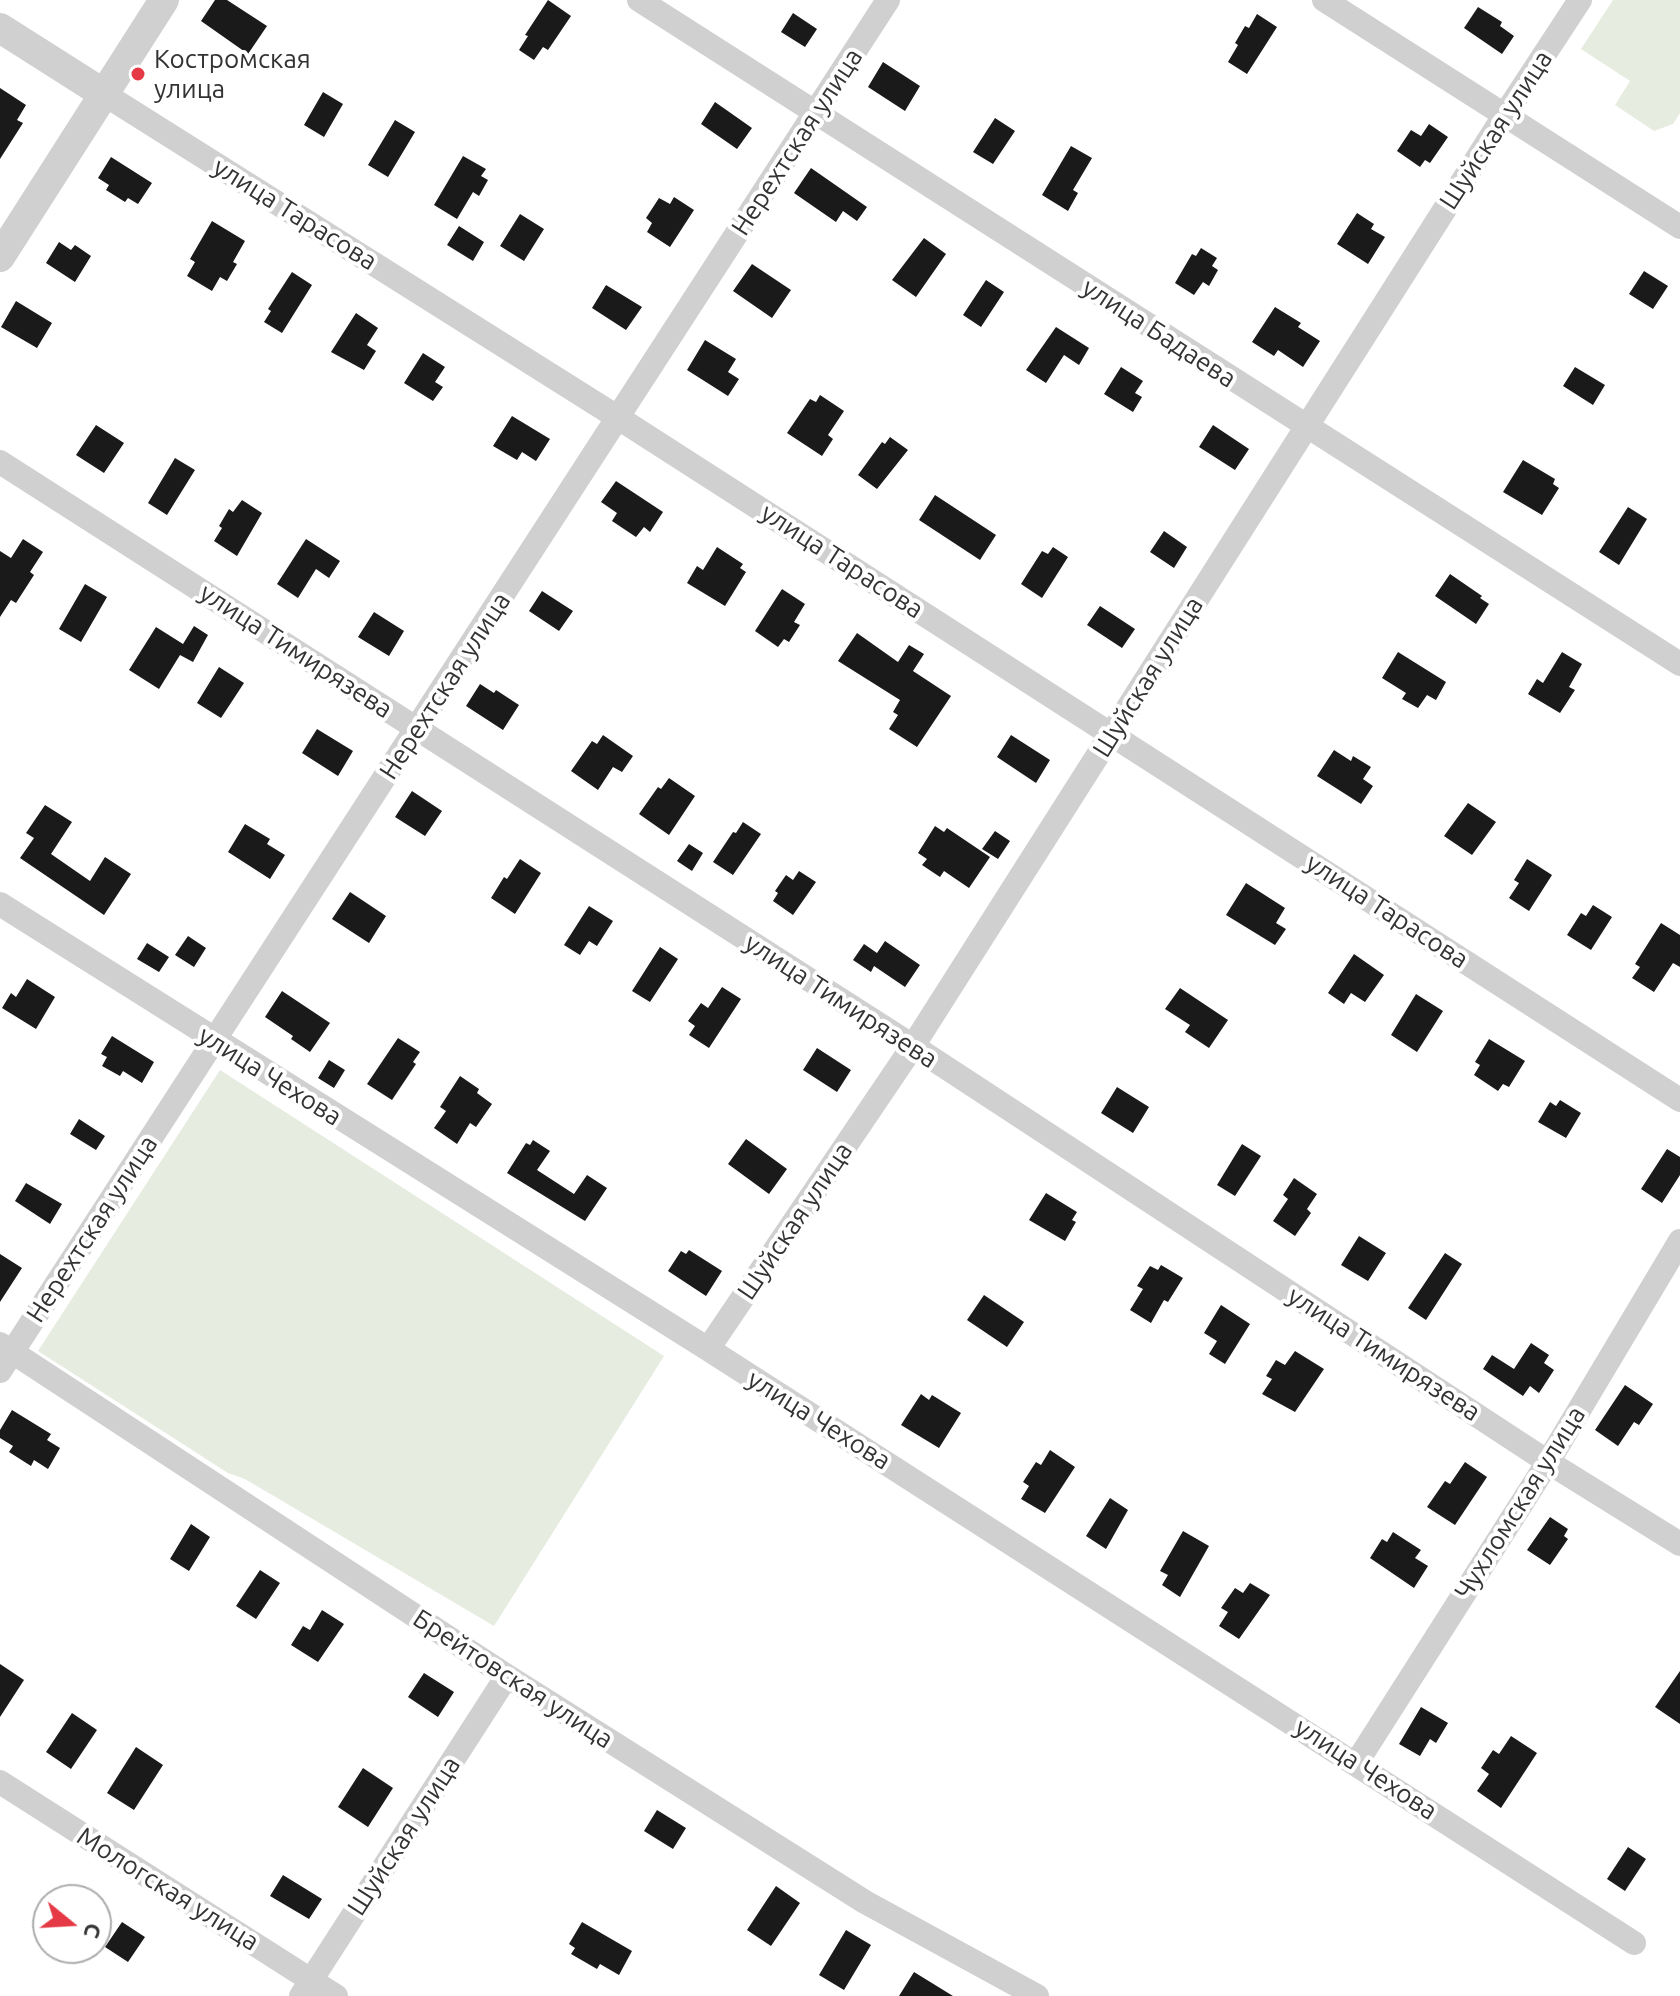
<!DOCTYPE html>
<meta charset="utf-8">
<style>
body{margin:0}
#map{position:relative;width:1680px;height:1996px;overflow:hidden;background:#fff;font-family:Ubuntu,sans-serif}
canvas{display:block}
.north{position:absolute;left:32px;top:1884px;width:80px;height:80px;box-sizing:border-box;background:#fff;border:2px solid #adadad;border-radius:50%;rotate:108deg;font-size:22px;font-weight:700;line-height:32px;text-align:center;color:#333}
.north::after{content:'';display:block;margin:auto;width:28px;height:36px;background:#e63946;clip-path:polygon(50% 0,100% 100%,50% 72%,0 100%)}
</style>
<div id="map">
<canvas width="1680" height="1996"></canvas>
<div class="north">С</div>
</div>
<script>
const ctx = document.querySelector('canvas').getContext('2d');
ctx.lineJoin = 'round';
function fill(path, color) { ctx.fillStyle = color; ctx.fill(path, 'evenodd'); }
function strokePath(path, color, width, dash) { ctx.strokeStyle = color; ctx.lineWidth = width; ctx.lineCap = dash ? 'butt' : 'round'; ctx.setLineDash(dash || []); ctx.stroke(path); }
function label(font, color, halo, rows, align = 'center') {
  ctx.font = font + ' Ubuntu,sans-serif'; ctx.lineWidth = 8; ctx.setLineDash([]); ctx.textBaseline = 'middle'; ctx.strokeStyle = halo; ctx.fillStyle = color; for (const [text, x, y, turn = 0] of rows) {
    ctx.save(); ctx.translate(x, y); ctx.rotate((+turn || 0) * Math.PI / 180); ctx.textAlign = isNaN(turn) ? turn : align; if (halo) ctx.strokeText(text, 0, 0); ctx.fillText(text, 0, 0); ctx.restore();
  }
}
const green = new Path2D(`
 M1613,0h67v113l-7,11 -19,7 -39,-26 15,-24 -49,-32z
 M220,1070l444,286 -170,270 -249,-147 -17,-6 -190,-122z`);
const building = new Path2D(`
 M215,0h12l40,26 -19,28 -47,-33z
 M548,0l23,16 -23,34 -5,-3 -9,13 -15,-10 9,-14 -3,-1z
 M1478,7l24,15 -2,4 14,10 -12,18 -38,-26z
 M793,13l24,16 -12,18 -24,-15z
 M1257,14l20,13 -30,47 -19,-12 10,-17 -3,-2 10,-17 4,2z
 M883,62l37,24 -15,25 -37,-24z
 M0,88l26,17 -9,15 6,3 -23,36z
 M323,92l20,12 -19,33 -20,-12z
 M715,102l37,26 -15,21 -36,-25z
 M995,118l20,13 -22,33 -20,-12z
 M395,120l20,12 -27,45 -20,-12z
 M1429,124l19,13 -18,26 -5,-3 -5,7 -23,-16 14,-21 10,6z
 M1071,146l21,12 -19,32 5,3 -10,18 -26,-16z
 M463,156l23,13 -5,7 7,4 -9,16 -6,-4 -16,27 -23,-14z
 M111,157l41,26 -14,21 -10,-6 -3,4 -19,-12 3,-5 -11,-7z
 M811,168l56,39 -10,14 -14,-10 -7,11 -42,-29z
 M674,197l20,13 -24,37 -23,-15 5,-9 -6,-5 13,-20 11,6z
 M1357,213l17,11 -3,5 14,8 -17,27 -31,-20z
 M520,214l24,15 -20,32 -24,-15z
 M212,221l33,20 -12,21 4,2 -10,17 -7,-4 -8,14 -25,-15 8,-14 -5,-3z
 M459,226l25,16 -11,19 -26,-16z
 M924,238l22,16 -30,43 -24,-17z
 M59,242l12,8 4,-5 16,11 -16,26 -29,-19z
 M1201,248l16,10 -5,8 6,4 -9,16 -6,-4 -9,13 -19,-12 17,-29 4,2z
 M752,264l39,26 -19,28 -39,-27z
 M1644,271l24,15 -15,23 -24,-15z
 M292,272l20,13 -30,48 -18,-11 7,-11 -3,-2z
 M986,280l18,12 -23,35 -18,-12z
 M606,285l36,22 -16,23 -34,-22z
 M16,301l36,22 -15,25 -36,-21z
 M1275,307l26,16 -3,4 22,14 -17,26 -25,-17 -4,6 -22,-14z
 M356,313l22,15 -11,17 9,6 -12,19 -33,-18z
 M1056,327l33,21 -10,17 -15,-10 -18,28 -20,-13z
 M705,340l31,19 -8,13 11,7 -11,17 -41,-26z
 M423,353l22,14 -10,15 8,5 -10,14 -29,-18z
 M1121,367l22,14 -8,12 7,4 -9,15 -29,-18z
 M1575,367l30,18 -12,20 -30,-19z
 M820,395l24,16 -16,24 5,4 -11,17 -35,-23 23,-34 6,3z
 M512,416l38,23 -14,22 -14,-9 -5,8 -24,-14z
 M96,425l28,18 -20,30 -28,-18z
 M1213,425l36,24 -14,21 -36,-23z
 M890,437l18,13 -31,39 -19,-14 24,-33 3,2z
 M175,458l20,12 -28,45 -19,-12z
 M1523,460l32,19 -2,5 6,4 -17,27 -39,-23z
 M616,481l47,31 -13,20 -6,-5 -8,10 -24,-16 5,-8 -16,-11z
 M935,495l61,40 -16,25 -61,-40z
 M242,500l20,13 -25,43 -23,-15 8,-13 -3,-2 10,-17 4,3z
 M1628,507l19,12 -28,46 -20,-13z
 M1164,531l23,16 -13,21 -24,-16z
 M23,539l20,13 -13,20 4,3 -18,28 -5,-3 -11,17v-66l11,7z
 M306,539l34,22 -11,17 -13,-9 -18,29 -21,-14z
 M717,547l26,17 -3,4 6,4 -21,34 -38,-23 10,-17 6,4z
 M1053,547l15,10 -26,41 -21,-14 21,-33 6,3z
 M1450,574l32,22 -2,2 9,6 -13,20 -41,-28z
 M85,584l22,13 -26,45 -22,-13z
 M782,589l23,15 -11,18 6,3 -11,17 -5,-3 -6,8 -23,-16z
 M542,591l31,20 -14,20 -30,-20z
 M1100,606l35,23 -13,19 -35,-23z
 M374,612l30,19 -15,25 -31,-19z
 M194,626l14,9 -15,27 -13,-7 -21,34 -30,-19 27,-43 27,17z
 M857,633l41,29 11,-17 15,9 -11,17 38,25 -34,51 -28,-18 9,-14 -5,-3 7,-12 -62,-39z
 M1398,652l48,30 -10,18 -9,-5 -9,13 -16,-9 4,-6 -24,-15z
 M1562,652l20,12 -13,23 6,3 -15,23 -32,-19 9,-15 6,4z
 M219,667l25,16 -23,35 -24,-15z
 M480,684l14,9 2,-3 23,15 -16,25 -37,-24z
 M317,729l36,22 -15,25 -36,-23z
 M603,735l30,21 -11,16 -9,-5 -15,23 -27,-19 21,-30 5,3z
 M1011,735l39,25 -14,23 -39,-26z
 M1334,750l17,11 2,-5 18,11 -8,12 10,7 -12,18 -44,-28z
 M669,778l26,18 -26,39 -30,-21 19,-27 3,2z
 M412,791l30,20 -17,25 -30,-19z
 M1468,803l28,19 -24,33 -28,-19z
 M45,805l27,17 -21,32 39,27 15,-24 26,17 -27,41 -84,-57 14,-20 -8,-5z
 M743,822l18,12 -28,41 -20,-13 20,-30 3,1z
 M245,824l25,15 -3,5 18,11 -15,24 -42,-27z
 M935,826l9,6 3,-4 43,29 -21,31 -25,-17 -4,6 -18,-12 5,-6 -9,-6z
 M995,831l15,10 -12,18 -16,-10z
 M689,844l14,9 -11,18 -15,-10z
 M520,859l21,14 -26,41 -24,-16 13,-21 3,2z
 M1527,859l25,16 -23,36 -20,-13 10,-15 -5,-3z
 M799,871l17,11 -23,33 -20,-14 5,-8 -3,-2 11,-16 7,5z
 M1246,883l39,25 -9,15 10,6 -11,16 -49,-30z
 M350,892l36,24 -17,27 -37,-24z
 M1593,905l19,12 -21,33 -24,-15 14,-22 5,3z
 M589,906l24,15 -16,25 -8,-5 -9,14 -16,-10z
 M1661,923l19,12v32l-7,-4 -19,29 -22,-14 8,-11 -5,-3z
 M188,936l18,12 -12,19 -19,-12z
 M885,941l35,24 -15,22 -31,-21 -3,6 -18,-12 11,-16 13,9z
 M147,943l22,14 -10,15 -22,-13z
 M660,947l18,12 -28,43 -18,-11z
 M1354,954l30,21 -19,27 -14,-9 -7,11 -16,-11z
 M27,979l28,18 -19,32 -34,-21 9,-15 5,4z
 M722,987l19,12 -32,49 -20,-13 6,-9 -7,-5 13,-18 7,5z
 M1180,988l48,32 -19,28 -24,-16 5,-7 -25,-16z
 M282,991l48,32 -20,29 -19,-13 2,-3 -28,-19z
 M1416,994l27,17 -26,41 -26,-17z
 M112,1036l42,26 -12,21 -19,-12 -3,5 -18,-10 5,-9 -6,-3z
 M398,1038l22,14 -7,10 3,2 -24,36 -25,-16z
 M1489,1039l36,22 -16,26 -6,-3 -5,7 -24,-16 6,-10 -5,-3z
 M817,1048l34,22 -14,22 -34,-22z
 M329,1060l16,10 -11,18 -16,-10z
 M460,1076l19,13 -2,4 15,11 -16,23 -6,-4 -13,21 -23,-16 12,-17 -6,-4z
 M1117,1087l32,20 -16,26 -32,-20z
 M1560,1100l21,13 -15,25 -28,-16 12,-20 6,4z
 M79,1119l26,17 -9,14 -26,-16z
 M746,1139l41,30 -18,25 -41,-30z
 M533,1140l17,11 -13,19 37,24 13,-19 20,13 -22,33 -78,-48 19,-30 4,2z
 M1242,1144l19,12 -26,40 -18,-11z
 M1667,1149l13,8v18l-18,28 -21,-14z
 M1294,1178l23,16 -10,15 4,4 -16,23 -22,-15 15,-22 -5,-4z
 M26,1183l36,21 -12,20 -35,-23z
 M1046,1193l31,19 -5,8 4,2 -11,19 -36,-21z
 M1359,1236l27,17 -18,28 -27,-16z
 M689,1250l33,21 -16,25 -38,-25 13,-20 5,3z
 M1445,1253l17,11 -36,56 -18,-12z
 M0,1254l22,14 -22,34z
 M1161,1265l22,13 -15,24 -4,-2 -13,23 -21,-13 13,-21 -6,-3 13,-20 8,4z
 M984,1295l40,27 -17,25 -40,-27z
 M1221,1305l29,19 -25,40 -16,-10 8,-13 -13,-8z
 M1531,1343l18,12 -5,8 10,7 -15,23 -9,-7 -7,10 -40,-27 9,-14 22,14z
 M1295,1351l29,18 -29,43 -33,-18 10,-15 -6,-3 10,-16 9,5z
 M1625,1385l28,19 -14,21 -5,-3 -16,24 -23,-16z
 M921,1394l8,6 3,-5 29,18 -22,35 -38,-23z
 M12,1410l39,24 -4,6 13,8 -12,21 -14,-9 -3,6 -22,-14 4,-6 -13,-8v-8z
 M1050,1450l25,17 -30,46 -24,-14 8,-13 -6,-4 13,-20 5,3z
 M1465,1462l22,15 -32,48 -28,-18 18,-26 5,3z
 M1110,1498l18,12 -22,39 -20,-13z
 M1550,1517l18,12 -4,7 4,3 -18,26 -23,-15z
 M191,1524l19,13 -21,34 -19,-12z
 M1183,1531l26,15 -29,51 -18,-12 6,-10 -8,-4z
 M1393,1532l28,18 -6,8 13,8 -14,22 -44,-30 12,-19 5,3z
 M260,1570l20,13 -24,36 -20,-13z
 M1250,1583l20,12 -31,44 -20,-13 9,-14 -7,-4 14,-20 8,5z
 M322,1610l22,14 -26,38 -27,-17 12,-19 7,4z
 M0,1664l24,16 -24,37z
 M1680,1671v53l-25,-17z
 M424,1673l30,19 -16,25 -30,-20z
 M1421,1707l27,16 -12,20 -6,-4 -10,17 -21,-12z
 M72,1713l25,17 -26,39 -25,-17z
 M1511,1736l26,17 -36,55 -24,-17 12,-17 -8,-6 12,-18 6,4z
 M136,1747l27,18 -29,45 -27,-17z
 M363,1768l30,20 -25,39 -30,-20z
 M657,1810l29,18 -13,21 -29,-18z
 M1628,1847l18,12 -21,32 -18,-12z
 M283,1875l39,24 -13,20 -39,-23z
 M776,1886l24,17 -29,43 -24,-16z
 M122,1922l23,15 -17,25 -23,-15z
 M582,1922l50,29 -13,24 -19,-11 -3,5 -26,-15 4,-6 -6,-4z
 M846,1930l25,15 -27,45 -25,-15z
 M914,1972l39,24h-54z`);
const minor = new Path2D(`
 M639,0l1041,664
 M1324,0l356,227
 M104,94l513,323 1063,683
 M0,462l913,584 635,416 132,82
 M0,904l708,445 926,594
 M0,1344l507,332 358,226 172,94
 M708,1349l205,-303 591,-930 76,-116
 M0,1371l888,-1371
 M1357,1762l191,-300 132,-221
 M0,1782l336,214
 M301,1996l206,-320`);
const tertiary = new Path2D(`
 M0,28l104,66
 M0,257l164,-257`);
const markers = [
 [138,74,8,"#e63946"]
];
const poiNames = [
 ["Костромская",154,59],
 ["улица",154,89]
];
const streetNames = [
 ["Шуйская улица",1496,130,-57],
 ["Нерехтская улица",797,142,-57],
 ["улица Тарасова",295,214,32],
 ["улица Бадаева",1159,333,33],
 ["улица Тарасова",842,561,33],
 ["улица Тимирязева",296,651,33],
 ["Шуйская улица",1148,677,-58],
 ["Нерехтская улица",445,686,-57],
 ["улица Тарасова",1387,911,33],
 ["улица Тимирязева",841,1001,33],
 ["улица Чехова",270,1076,32],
 ["Шуйская улица",795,1221,-56],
 ["Нерехтская улица",92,1229,-57],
 ["улица Тимирязева",1384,1354,33],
 ["улица Чехова",819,1420,32],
 ["Чухломская улица",1520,1503,-58],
 ["Брейтовская улица",513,1679,33],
 ["улица Чехова",1366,1769,33],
 ["Шуйская улица",404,1836,-57],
 ["Мологская улица",168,1889,32]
];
fill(green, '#e6ecdf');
fill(building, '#1a1a1a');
strokePath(minor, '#d0d0d0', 24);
strokePath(tertiary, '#d0d0d0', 30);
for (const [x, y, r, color] of markers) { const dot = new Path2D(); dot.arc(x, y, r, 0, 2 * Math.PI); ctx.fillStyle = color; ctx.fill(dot); strokePath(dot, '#fff', 3); }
label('26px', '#333', '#fff', poiNames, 'left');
label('26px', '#333', '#fff', streetNames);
</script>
